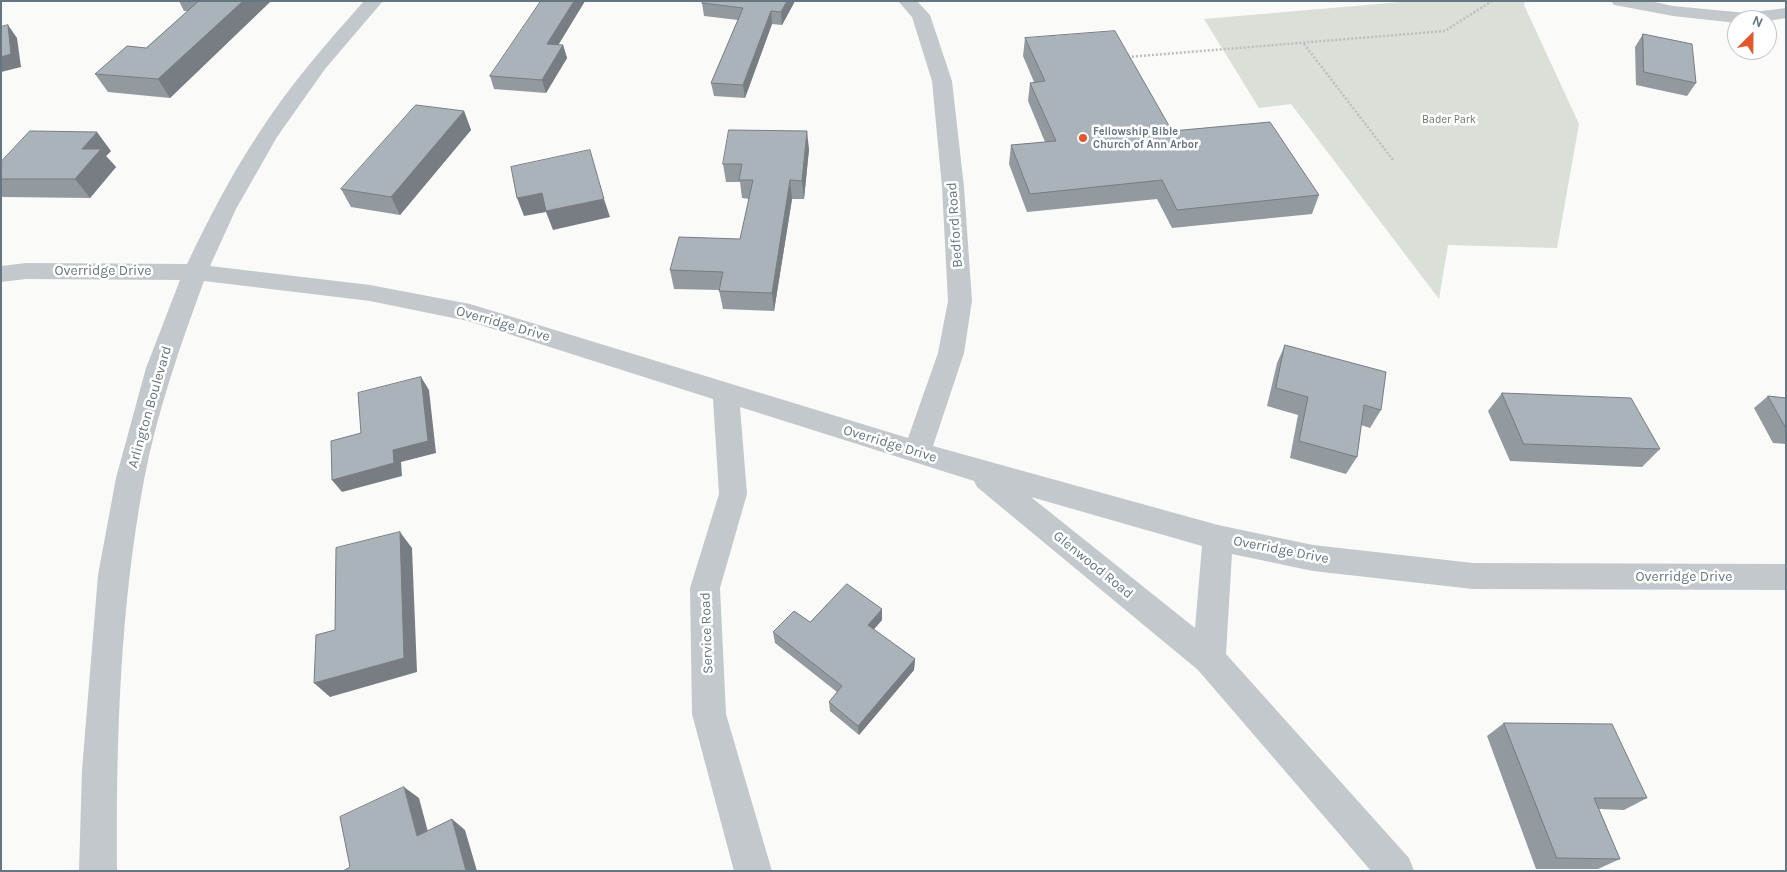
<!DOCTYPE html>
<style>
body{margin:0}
#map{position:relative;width:1787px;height:872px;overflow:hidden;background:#fafaf8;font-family:Karla,sans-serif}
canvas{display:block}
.frame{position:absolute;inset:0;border:2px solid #657683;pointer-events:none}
.north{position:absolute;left:1727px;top:10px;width:50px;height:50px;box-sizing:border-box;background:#fff;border:1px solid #c1c8cd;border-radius:50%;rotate:23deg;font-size:14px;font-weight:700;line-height:20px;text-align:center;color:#657683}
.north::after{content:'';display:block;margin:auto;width:18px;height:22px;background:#e4572e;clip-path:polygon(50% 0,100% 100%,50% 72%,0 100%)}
</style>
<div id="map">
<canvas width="1787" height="872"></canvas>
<div class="frame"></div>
<div class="north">N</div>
</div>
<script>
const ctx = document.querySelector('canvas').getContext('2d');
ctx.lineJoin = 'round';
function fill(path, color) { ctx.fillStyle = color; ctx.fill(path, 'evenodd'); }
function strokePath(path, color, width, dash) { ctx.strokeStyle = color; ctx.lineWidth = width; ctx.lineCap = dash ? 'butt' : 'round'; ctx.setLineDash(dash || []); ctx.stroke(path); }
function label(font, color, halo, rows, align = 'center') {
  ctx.font = font + ' Karla,sans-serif'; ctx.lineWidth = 5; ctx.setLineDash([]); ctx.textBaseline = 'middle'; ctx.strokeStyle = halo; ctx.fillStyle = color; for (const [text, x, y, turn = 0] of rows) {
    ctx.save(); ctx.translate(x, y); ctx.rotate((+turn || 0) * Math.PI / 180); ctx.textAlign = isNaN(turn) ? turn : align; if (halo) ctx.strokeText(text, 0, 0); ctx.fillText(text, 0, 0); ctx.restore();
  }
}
const green = new Path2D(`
 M1413,1h112l-1,4 55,119 -22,124 -109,-3 -9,54 -148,-195 -32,4 -55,-89z`);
const path = new Path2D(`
 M1304,44l89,116
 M1128,57l317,-26 47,-30`);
const minor = new Path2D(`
 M364,1h19l-58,68 -48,68 -41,72 -26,57 160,19 100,19 438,134 30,-85 10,-52 -6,-114 -10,-106 -20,-64 -14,-16h19l13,14 22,66 12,106 8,114 -8,52 -31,93 285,79 95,20 160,18 313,1v26l-313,-1 -160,-18 -81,-17 -6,100 183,204 5,13h-43l-173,-201 -221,-183 -3,-6 -234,-74 7,87 -27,94 6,126 46,157h-38l-42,-157 -2,-126 29,-94 -6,-95 -245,-78 -98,-20 -166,-20c-24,65 -47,131 -60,199 -24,128 -28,260 -27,391h-38l3,-101 16,-195 18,-97 30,-110 34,-88 -154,-1 -25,3v-16l25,-3 161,1c21,-44 43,-87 70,-128 31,-49 69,-92 107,-135zM1031,497l171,49 -7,82z
 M1611,1h39l23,5 73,7 40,-5v10l-19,3 -30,-1v3l-64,-7 -53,-10 -6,-1z`);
const wall = new Path2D(`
 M179,1h92l-101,97 -62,-6 -13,-18 51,-26 42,-37h-4z
 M585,1l-27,44h5l4,13 -21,35 -52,-4 -4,-13z
 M704,1h91l-13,24 -10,-1 -27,74 -31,-2 -3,-13 27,-63 -34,-4 -2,-13z
 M1643,34l53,49 -9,13 -51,-11 -1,-38z
 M1025,38l147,93 147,64 -7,19 -140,14 -15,-29 -130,13 -18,-48 2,-19 34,-3 -17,-41 2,-18 4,-1 -11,-26z
 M464,111l7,19 -71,85 -49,-8 -10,-18z
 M809,149l-5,50h-12l-18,112 -51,-2 -4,-19 -45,-1 -4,-19 70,-31 9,-40 -7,-1 -2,-16h-14l-3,-18z
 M111,151l-5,5 10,11 -26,31 -87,-1 -2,-1v-34z
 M1285,345l96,65 -11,18 -9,-3 -4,32 -11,17 -56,-16 8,-43 -31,-9 10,-43z
 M1502,393l158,56 -18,18 -132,-6 -22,-50z
 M1768,396l18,2v46l-13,-1 -19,-35z
 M882,620l-9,10 42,29 -1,11 -55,65 -29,-24 -1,-9 8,-10 -62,-49 -2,-11 37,-10z
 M1504,723l143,75 -23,12 -25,-1 21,50 -22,10h-62l-49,-133z`);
const shadedWall = new Path2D(`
 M243,1h28l-101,97 -12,-19z
 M574,1h11l-34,56 -4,-13z
 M787,1h8l-13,24 -1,-13z
 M771,11l1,13 -27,74 -2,-13z
 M8,25l9,13 4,29 -20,5v-15z
 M563,45l4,13 -21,35 -4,-13z
 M464,111l7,19 -71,85 -9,-18z
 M807,131l2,18 -5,50 -2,-18z
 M97,132l14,19 -5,5 10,11 -26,31 -15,-19 7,-30z
 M790,180l2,19 -18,112 -2,-18z
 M542,193l62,6 6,18 -57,13 -7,-18 -22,4 -7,-18z
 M421,377l8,13 7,63 -35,9 1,14 -60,16 -10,-12 61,-30z
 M400,532l12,16 5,124 -87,25 -16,-14z
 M882,609v11l-14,16v-11z
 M915,659l-1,11 -55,65 -1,-9z
 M404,787l15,11 13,49 -15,-11z
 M452,819l13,11 12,41h-11z`);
const building = new Path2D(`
 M199,1h44l-85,78 -63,-5 32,-28 19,2z
 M541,1h33l-27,43 16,1 -21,35 -52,-4z
 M704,1h83l-6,11 -10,-1 -28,74 -32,-2 32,-75 -41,-5z
 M8,25l3,29 -10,3v-30z
 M1115,31l57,100 98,-9 49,73 -142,15 -15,-30 -132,14 -19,-49 45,-4 -26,-58 15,-2 -20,-43z
 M1643,34l49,10 4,39 -52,-11z
 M416,105l48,6 -73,86 -50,-8z
 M729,130l78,1 -5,50 -12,-1 -18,113 -53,-2 4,-19 -53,-2 9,-33 61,2 13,-59h-14l3,-16h-19z
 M30,131l67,1 -15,17h19l-26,30h-74v-17z
 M590,150l14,49 -58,12 -4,-18 -25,5 -6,-31z
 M1285,345l101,27 -5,38 -17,-5 -7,52 -58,-16 9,-44 -32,-9z
 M421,377l7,64 -35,9 1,13 -62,17 -1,-39 30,-8 -3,-40z
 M1502,393l129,5 29,51 -136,-5z
 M1768,396l18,2v30z
 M400,532l4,126 -90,25 2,-48 19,-5 1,-82z
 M847,584l35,25 -14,16 47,34 -57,67 -29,-24 13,-16 -69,-54 21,-21 16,11z
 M1504,723l108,1 35,74h-53l26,61 -63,-1z
 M404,787l13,49 35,-17 14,52h-123l7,-4 -10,-50z`);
const markers = [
 [1083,138,5,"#e4572e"]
];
const farParknames = [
 ["Bader Park",1449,120]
];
const farPoinames = [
 ["Fellowship Bible",1093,132],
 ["Church of Ann Arbor",1093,145]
];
const streetNames = [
 ["Bedford Road",955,225,-94],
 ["Overridge Drive",103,271],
 ["Overridge Drive",503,324,16],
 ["Arlington Boulevard",150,407,-74],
 ["Overridge Drive",890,444,17],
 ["Overridge Drive",1281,550,11],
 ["Glenwood Road",1093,565,39],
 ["Overridge Drive",1684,577],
 ["Service Road",707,633,-92]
];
fill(green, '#dadfd7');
strokePath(path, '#bbbfc2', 2.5, [2, 2]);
fill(minor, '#c3c8cc');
fill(wall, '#929a9f');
fill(shadedWall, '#777d82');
fill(building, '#aab3b9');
strokePath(building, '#777d82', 1);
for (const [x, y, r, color] of markers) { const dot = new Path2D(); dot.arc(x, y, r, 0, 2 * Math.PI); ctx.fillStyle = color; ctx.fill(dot); strokePath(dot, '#fff', 2); }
label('11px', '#687a64', '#fff', farParknames);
label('bold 11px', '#657683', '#fff', farPoinames, 'left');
label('14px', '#657683', '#fff', streetNames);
</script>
